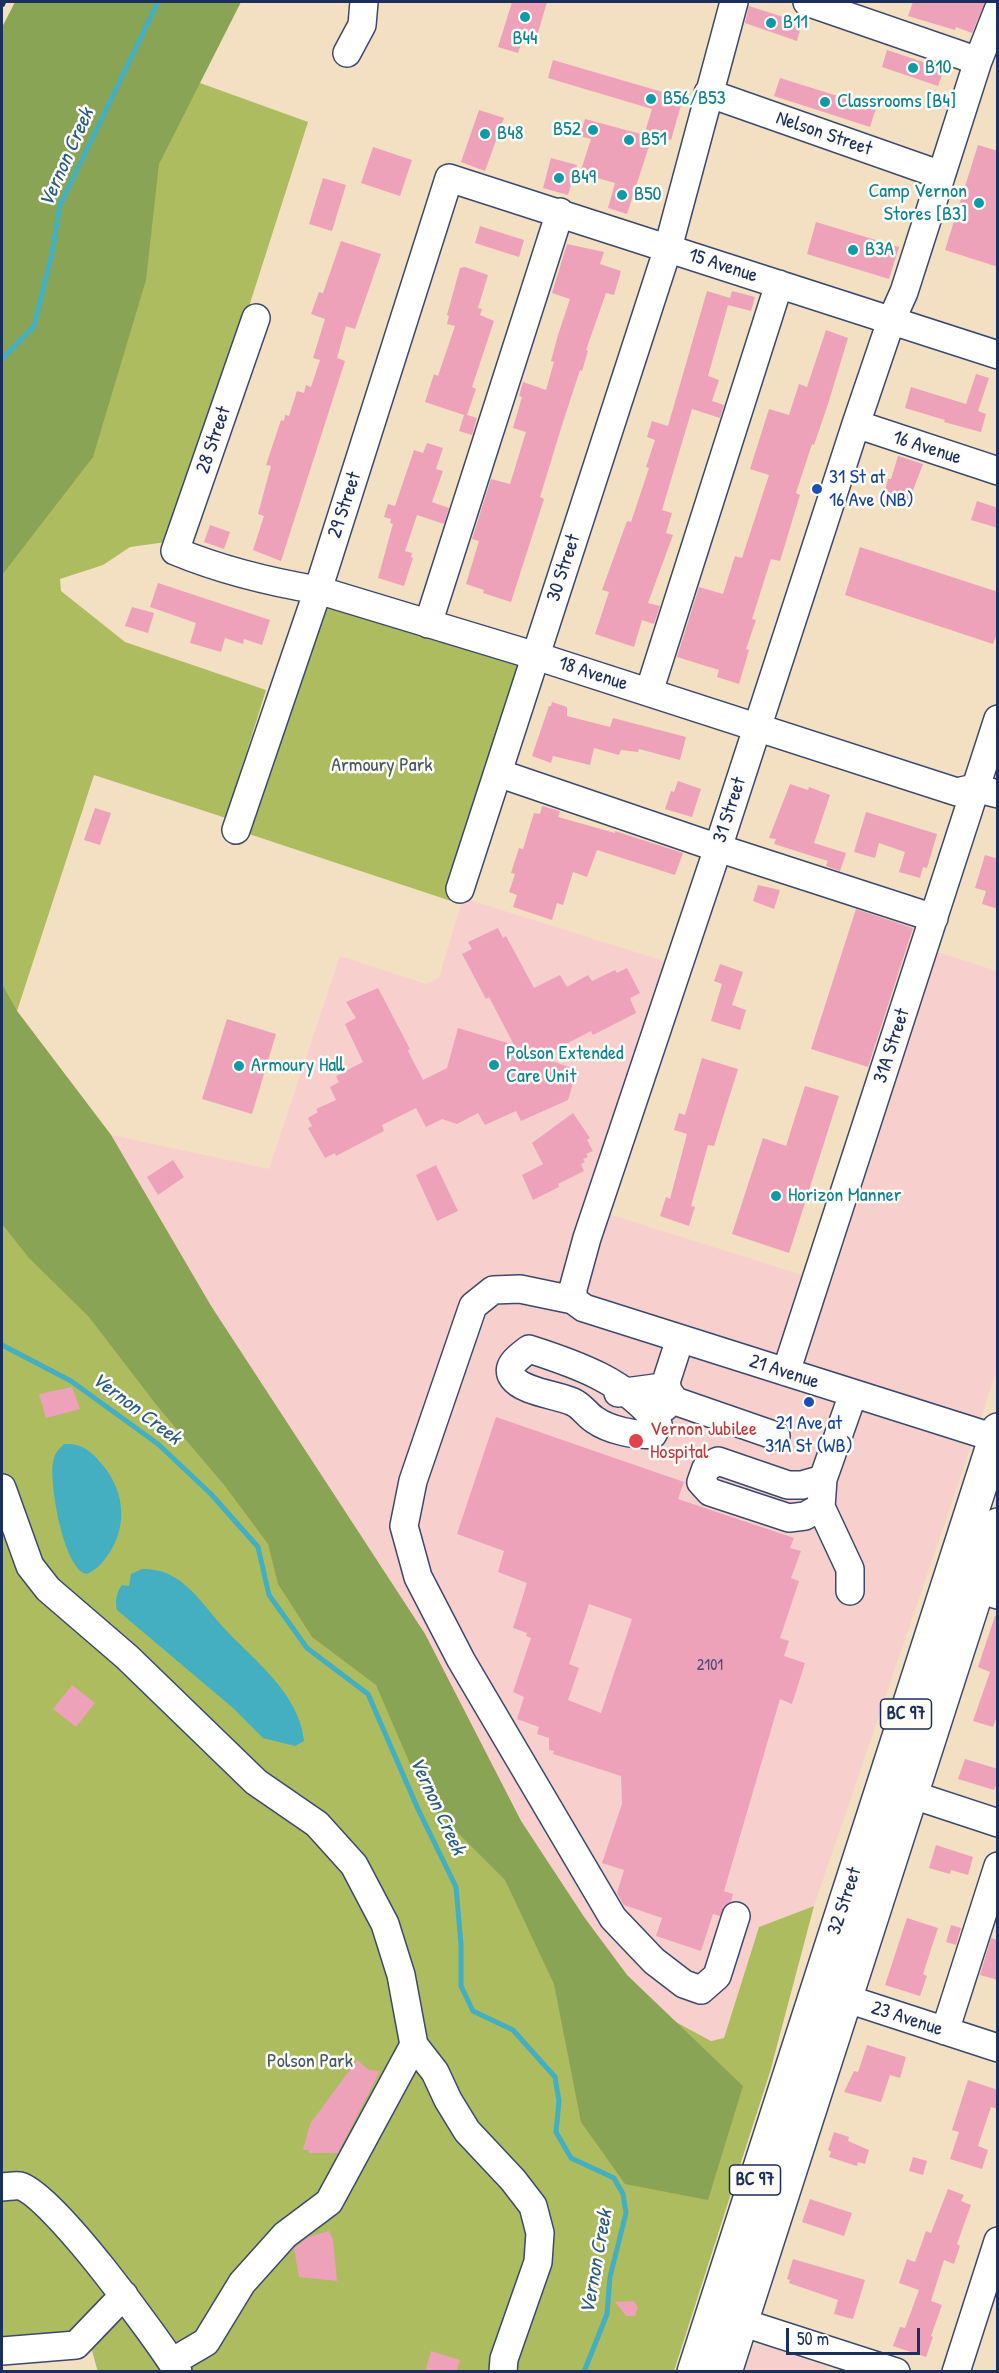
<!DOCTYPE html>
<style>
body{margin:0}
#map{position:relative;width:999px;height:2373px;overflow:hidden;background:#f3dfc2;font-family:"Patrick Hand",sans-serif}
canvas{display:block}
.frame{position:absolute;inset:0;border:3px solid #1b2f5e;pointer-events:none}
.scale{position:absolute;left:786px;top:2328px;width:134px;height:27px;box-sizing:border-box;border:3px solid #1b2f5e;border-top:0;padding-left:8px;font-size:18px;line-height:21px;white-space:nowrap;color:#1b2f5e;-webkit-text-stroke:4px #fdfcf7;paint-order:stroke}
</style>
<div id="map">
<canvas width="999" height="2373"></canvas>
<div class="frame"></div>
<div class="scale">50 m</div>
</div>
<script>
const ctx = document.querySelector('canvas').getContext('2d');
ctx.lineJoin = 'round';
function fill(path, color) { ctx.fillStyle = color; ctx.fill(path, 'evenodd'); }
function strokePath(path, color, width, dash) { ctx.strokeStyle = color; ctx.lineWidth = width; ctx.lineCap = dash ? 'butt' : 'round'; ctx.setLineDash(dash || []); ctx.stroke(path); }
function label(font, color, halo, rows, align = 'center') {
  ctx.font = font + ' "Patrick Hand",sans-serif'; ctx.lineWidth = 5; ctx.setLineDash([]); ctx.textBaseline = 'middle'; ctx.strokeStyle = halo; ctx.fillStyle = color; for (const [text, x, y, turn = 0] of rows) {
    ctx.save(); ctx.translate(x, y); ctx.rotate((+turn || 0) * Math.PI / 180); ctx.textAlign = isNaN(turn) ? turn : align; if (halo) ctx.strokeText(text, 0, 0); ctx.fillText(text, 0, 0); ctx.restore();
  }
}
const built = new Path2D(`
 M463,898l204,64 -84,244 248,78 106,-332 60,19v399l-183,536 -55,21 -35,111 -13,3 -37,-20 -47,-46 -43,-58 -63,-96 -96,-187 -214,-328 -100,-171 158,34 71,-213 86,28 13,-6z
 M752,2345h13l62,21 -2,5 -85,1z`);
const green = new Path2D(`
 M9,14l299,108 -134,419 -44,6 -27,18 -43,14 1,12 64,51 141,48 -40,128 -132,-43 -77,236 94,124 100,171 214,328 96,187 63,96 43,58 47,46 37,20 13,-3 35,-111 55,-21 -44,166 -96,299 -576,1 -6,-21 -28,-18 -62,6v-2312z
 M336,607l178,53 8,8 -71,233 -202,-67 71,-219 5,-7z`);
const forest = new Path2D(`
 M15,2h226l-82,162 -13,116 -53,177 -91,118v-547z
 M2,984l15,27 94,124 100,171 214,328 96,187 63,96 43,58 116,111 -35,114 -83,-16 -44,-62 -27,-138 -49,-104 -79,-79 -50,-116 -64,-48 -34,-53 -10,-40 -43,-58 -67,-79 -69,-90 -60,-59 -27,-34z`);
const water = new Path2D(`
 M64,1444c17,-1 26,6 36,18 23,25 29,60 10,90 -7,10 -12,17 -23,22 -23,-3 -38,-91 -34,-111 1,-9 5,-13 11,-19z
 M142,1569c12,0 22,2 32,8 19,11 33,32 48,49 31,34 77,66 82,115l-9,5 -32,-8 -30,-30 -116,-98c-2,-9 -1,-17 5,-25l7,1 2,-12z`);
const stream = new Path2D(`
 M2,359l32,-33 18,-73 8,-48 98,-203
 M2,1345l69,36 87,63 53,50 47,53 11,48 38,53 61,46 50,115 38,78 5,57v42l12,25 40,19 42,47 4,24 -3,31 15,26 43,20 9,16 3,19 -16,64 -3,37 -23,58`);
const building = new Path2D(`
 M512,2h35l-10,34 -12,-3 -7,20 -20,-6z
 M913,2h72l-13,31 -16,-6 -1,3 -47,-14z
 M749,6l53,17 -5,18 -52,-18z
 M887,50l57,19 -6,17 -56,-19z
 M553,60l130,38 -12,42 -26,-8 7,-23 -104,-31z
 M780,78l96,30 -6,19 -96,-31z
 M479,110l25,8 -19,53 -24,-9z
 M585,119l67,18 -25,77 -19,-6 7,-25 -35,-10 11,-34 -11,-3z
 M978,145l20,6v116l-53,-17z
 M373,147l39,13 -12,36 -39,-13z
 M551,158l26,7 -9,30 -25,-7z
 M323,178l23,7 -14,46 -23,-7z
 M816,222l83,25 -10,32 -82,-25z
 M480,226l44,14 -5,17 -44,-14z
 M341,241l40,13 -26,75 -9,-3 -9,32 8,3 -64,200 -28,-11 11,-34 -6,-2 13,-48 -5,-1 15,-45 3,1 1,-6 4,1 8,-25 7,2 2,-8 5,2 9,-27 -7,-2 12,-39 -14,-5 8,-22 4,1z
 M567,244l37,8 -4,12 21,7 -7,24 -8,-2 -20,57 2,1 -6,20 -2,-1 -17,52 -23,75 4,2 -33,103 -28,-9 1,-3 -18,-6 13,-43 -7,-2 19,-60 19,5 16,-52 -13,-4 9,-31 -3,-1 4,-14 23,8 8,-28 -3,-1 7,-26 12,-36 -18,-6z
 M465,267l23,8 -10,33 4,1 -2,6 14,6 -22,66 4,2 -9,26 10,3 -5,17 -13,-4 5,-16 -39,-13 9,-28 4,2 17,-50 -8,-2 2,-8 -2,-1 13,-47z
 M707,291l23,7 -22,78 11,4 -7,21 12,4 -4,13 -28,-9 -30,101 10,3 -6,20 7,2 -25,68 12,3 -6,18 -12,-4 -8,27 -39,-13 14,-42 -7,-2 25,-69 4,1 18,-54 -3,-1 9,-27 -8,-3 5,-16 16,5z
 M732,291l23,6 -4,14 -23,-6z
 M826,330l22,8 -20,66 -14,41 -2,-1 -16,49 4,2 -20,66 -9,-2 -19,60 4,1 -10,29 3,1 -10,34 -22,-7 2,-7 -42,-13 22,-70 24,7 12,-38 7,2 27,-83 -19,-6 19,-60 20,6 10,-31 8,3z
 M976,374l13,4 -11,33 8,3 -5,18 -37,-10 1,-2 -40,-12 6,-21 55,17z
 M427,443l16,5 -7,21 7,2 -11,31 17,6 -5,16 -27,-9 -12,36 7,2 -1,4 2,1 -9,28 -26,-8 15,-54 -3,-1 1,-4 -7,-2 4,-13 7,2 19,-56 9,3z
 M898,456l25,8 -14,37 -4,-1 -2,7 -15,-5 1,-7 -5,-1 4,-15h3z
 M977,501l21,7v20l-27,-8z
 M210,525l20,7 -6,17 -20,-7z
 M860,547l138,45v39l-5,13 -148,-49z
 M158,583l112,37 -8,25 -18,-6 -1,5 -18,-6 -4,14 -31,-9 6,-20 -46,-16z
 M132,607l22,6 -6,20 -23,-7z
 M552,702l15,5v9l43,11 3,-9 73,19 -6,23 -41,-11 -1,3 -17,-2 -2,5 -25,-7 -4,17 -37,-9 -2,7 -19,-7 17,-50h2z
 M678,781l23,8 -9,28 -27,-8 6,-18 3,1z
 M790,784l18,6 1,-3 21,8 -16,48 32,10 -6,18 -14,-5 2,-5 -54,-17 2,-5 -7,-1z
 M542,806l18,5 -2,6 57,16v-2l68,22 -8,22 -78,-25 -10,27 -14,-5 -10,33 -6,-2 -5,17 -39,-13 4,-12 -8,-3 6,-18 -4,-1 8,-25 4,1 11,-36 6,1z
 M95,808l16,5 -11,32 -16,-5z
 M866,812l71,22 -10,34 -4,-1 -3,11 -21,-6 6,-20 -26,-9 -4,15 -21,-6z
 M985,855l13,4v50l-16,-5 4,-13 -11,-3z
 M758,885l22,5 -6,19 -21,-8z
 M856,909l57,19 -45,139 -57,-18z
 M498,928l5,10 3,-2 28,52 26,-13 7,12 21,-12 4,6 23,-11 2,3 10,-5 13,25 -10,5 6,15 -43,22 -2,-4 -50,26 36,13 -9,30 -47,21 -5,-10 -31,14 -7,-12 -21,11 -15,-5 -16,8 -10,-19 -34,17 2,6 -48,25 -1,-3 -10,5 -17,-30 4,-2 -4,-8 10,-6 -2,-3 20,-9 -6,-13 9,-5 -3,-6 27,-14 -18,-38 11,-6 -10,-16 32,-14 32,61 -2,2 15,29 24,-12 11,-40 56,17 -25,-48 -3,2 -24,-45 10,-5 -4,-7z
 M720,964l23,8 -11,33 14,5 -6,20 -29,-9 11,-37 -8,-3z
 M227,1019l49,15 -24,80 -50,-15z
 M702,1058l36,11 -24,77 -6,-1 -17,61 4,1 -6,19 -29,-10 6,-19 4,2 17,-65 -13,-4 5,-17 6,2z
 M805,1086l34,10 -50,157 -57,-19 31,-96 23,8z
 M573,1113l17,25 -3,2 6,11 -7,3 2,3 -5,2 2,3 -4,2 3,7 -26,13 1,3 -26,13 -11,-25 21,-11 -11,-21z
 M173,1160l11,17 -26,18 -11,-18z
 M436,1165l22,46 -21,10 -21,-46z
 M72,1387l8,22 -34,9 -7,-24z
 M496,1417l188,65 -6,17 116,39 -4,10 11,3 -10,27 8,3 -19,57 9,3 -5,15 21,7 -13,41 -12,-5 -56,192 9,3 -2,8 -6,3 -5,11 -7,-2 -12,37 -45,-15 6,-18 -38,-13 -7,-12 7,-23 -22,-7 20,-59 -1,-28 -68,-22 1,-3 -5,-1v-12l-12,-4 2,-7 -22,-8 7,-22 -11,-5 18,-54 -5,-2 1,-3 -14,-5 14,-45 -29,-11 6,-21 -47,-17zM589,1604l43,15 -31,94 -33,-13 11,-32 -10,-4z
 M995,1616h3v98l-5,13 -20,-6 17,-49 -12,-5z
 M72,1685l23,18 -19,24 -23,-18z
 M965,1759l33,10v12l-4,9 -36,-11z
 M936,1845l37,12 -5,18 -17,-5 -1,4 -21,-6z
 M907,1918l31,10 -15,46 4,2 -7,20 -35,-11z
 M951,1925l10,3 -5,17 -10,-3z
 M991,1938l7,2v40l-18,-5z
 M867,2045l39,12 -6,21 -10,-3 -9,27 -37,-10 10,-21 4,1z
 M357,2060l12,10 11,1 -42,82h-29v-3h-6l7,-26z
 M968,2080l30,10v19l-7,-2 -13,39 10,4 -6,19 -32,-10 9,-27 -7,-2z
 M834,2132l15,5 -1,4 21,9 -4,14 -7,-2 -1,4 -28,-9 2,-5 -3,-2z
 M913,2157l14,4 -4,14 -14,-4z
 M948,2189l16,6 -3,6 10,4 -14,39 3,2 -6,18 -10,-4 -13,41 11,4 -11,31 2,1 -7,20 -33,-11 7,-19 5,1 14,-38 -20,-7 8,-24 8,3 11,-31 5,2z
 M810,2199l42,14 -8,23 -42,-14z
 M329,2231l4,9 4,41 -38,-4 -5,-29 14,-11z
 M793,2259l72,21 -12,39 -19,-5 4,-14 -49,-17 1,-3 -3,-1z
 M633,2301l5,6 -3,9h-9l-11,-14z
 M431,2351l29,9 -4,12h-31z`);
const minor = new Path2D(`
 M807,2l171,59
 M347,53l15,-28 2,-23
 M708,93l233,82
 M256,318l-81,233c46,19 95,31 143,39l218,66 421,136 17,-4 24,6
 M856,424l142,47
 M428,624l132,-412
 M649,692l130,-408
 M498,773l220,75 216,70
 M236,830l82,-240 131,-412 549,177
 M460,889l208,-641 66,-246
 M573,1300v-11l14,-51 131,-390 138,-424 35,-103 13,-29 74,-231 20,-51
 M529,1349c47,15 99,33 129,75l-5,10c-17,2 -44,-4 -58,-14 -8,-5 -13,-14 -22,-18 -15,-7 -50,-10 -60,-24 -9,-12 7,-22 16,-29z
 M786,1372l212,-653
 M618,1393l37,-5 13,3 7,10 101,35
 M665,1407l3,-16 -2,-9 14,-43
 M2,1488l28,78 18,23 79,68 129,125 61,42 37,41 31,59 16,51 13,70 21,27 13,28 19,31 46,49 20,26 7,27 -2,29 -34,97 -1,13
 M821,1507l-16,9 -16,2 -79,-26 -9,-10 5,-14 12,-7 70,24h14l21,-6
 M977,1589l21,6
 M850,1591v-22l-29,-62 2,-28 30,-85
 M910,1794l88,29
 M736,1916l-19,60 -16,14 -17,-6 -30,-23 -41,-43 -152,-258 -43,-83 -14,-51 9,-45 60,-175 20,-16 27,-1 53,11 11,8 414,131
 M826,1992l172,56
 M945,2031l53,-165
 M2,2187c5,0 13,-2 18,-1 32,8 137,152 158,186
 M741,2322l155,50
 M2,2351l74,-6 48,-50
 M172,2362l34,-20 36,-59 43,-48 44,-33 85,-157
 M956,2372l42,-131`);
const highway = new Path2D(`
 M694,2372l304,-942
 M725,2372l273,-847`);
const rail = new Path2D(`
 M2,6l2,-4`);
const markers = [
 [525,17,6,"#0f9aa8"],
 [771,23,6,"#0f9aa8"],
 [913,68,6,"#0f9aa8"],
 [651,99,6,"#0f9aa8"],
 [825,102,6,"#0f9aa8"],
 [593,130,6,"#0f9aa8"],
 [485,134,6,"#0f9aa8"],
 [629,140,6,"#0f9aa8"],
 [559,178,6,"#0f9aa8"],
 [622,195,6,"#0f9aa8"],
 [979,203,6,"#0f9aa8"],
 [853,250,6,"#0f9aa8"],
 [817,489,6,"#1a4fb4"],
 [494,1065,6,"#0f9aa8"],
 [239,1066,6,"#0f9aa8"],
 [776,1196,6,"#0f9aa8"],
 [809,1402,6,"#1a4fb4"],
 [636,1441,8,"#e0444e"]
];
const numberNames = [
 ["2101",710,1666]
];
const shields = [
 [906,1714,51],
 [755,2180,51]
];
const shieldNames = [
 ["BC 97",906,1714],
 ["BC 97",755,2180]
];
const cultureNames = [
 ["B11",783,23],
 ["B44",525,39,"center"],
 ["B10",925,68],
 ["B56/B53",663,99],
 ["Classrooms [B4]",837,102],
 ["B52",581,130,"right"],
 ["B48",497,134],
 ["B51",641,140],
 ["B49",571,178],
 ["Camp Vernon",967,192,"right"],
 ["Stores [B3]",967,215,"right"],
 ["B50",634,195],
 ["B3A",865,250],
 ["Polson Extended",506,1054],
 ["Care Unit",506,1077],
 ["Armoury Hall",251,1066],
 ["Horizon Manner",788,1196]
];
const streetNames = [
 ["Nelson Street",824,134,19],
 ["15 Avenue",723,266,18],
 ["28 Street",214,440,-71],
 ["16 Avenue",927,448,18],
 ["29 Street",345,505,-72],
 ["30 Street",564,568,-72],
 ["18 Avenue",593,674,18],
 ["31 Street",730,810,-72],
 ["31A Street",892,1046,-72],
 ["21 Avenue",784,1372,18],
 ["32 Street",845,1901,-72],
 ["23 Avenue",907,2019,18]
];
const transitNames = [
 ["31 St at",829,478],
 ["16 Ave (NB)",829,501],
 ["21 Ave at",809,1424,"center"],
 ["31A St (WB)",809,1447,"center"]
];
const parkNames = [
 ["Armoury Park",382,766],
 ["Polson Park",310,2062]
];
const healthNames = [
 ["Vernon Jubilee",650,1430],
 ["Hospital",650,1453]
];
const waterNames = [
 ["Vernon Creek",67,158,-66],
 ["Vernon Creek",136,1409,37],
 ["Vernon Creek",437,1806,65],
 ["Vernon Creek",597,2262,-80]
];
fill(built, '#f7d0cd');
fill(green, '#adbc5f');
fill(forest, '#8aa456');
fill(water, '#43afc1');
strokePath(stream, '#43afc1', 5);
fill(building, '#eda2b9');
strokePath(minor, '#3b496d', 30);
strokePath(highway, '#3b496d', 36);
strokePath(minor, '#fff', 27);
strokePath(highway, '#fff', 33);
strokePath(rail, '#1b2f5e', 4.5, [9, 4.5]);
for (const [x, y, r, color] of markers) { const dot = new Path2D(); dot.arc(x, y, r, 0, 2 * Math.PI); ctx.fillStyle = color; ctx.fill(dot); strokePath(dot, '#fdfcf7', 2); }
label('16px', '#504c75', null, numberNames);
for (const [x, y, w] of shields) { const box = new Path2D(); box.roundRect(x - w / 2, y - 15, w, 30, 4.5); ctx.fillStyle = '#fdfcf7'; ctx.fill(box); strokePath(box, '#1b2f5e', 1.5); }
label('bold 18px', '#1b2f5e', null, shieldNames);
label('20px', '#0d838f', '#fdfcf7', cultureNames, 'left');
label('20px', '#1b2f5e', '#fdfcf7', streetNames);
label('20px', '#164399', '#fdfcf7', transitNames, 'left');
label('20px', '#47595e', '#fdfcf7', parkNames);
label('20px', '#be3a42', '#fdfcf7', healthNames, 'left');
label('italic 21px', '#295c81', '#fdfcf7', waterNames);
</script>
